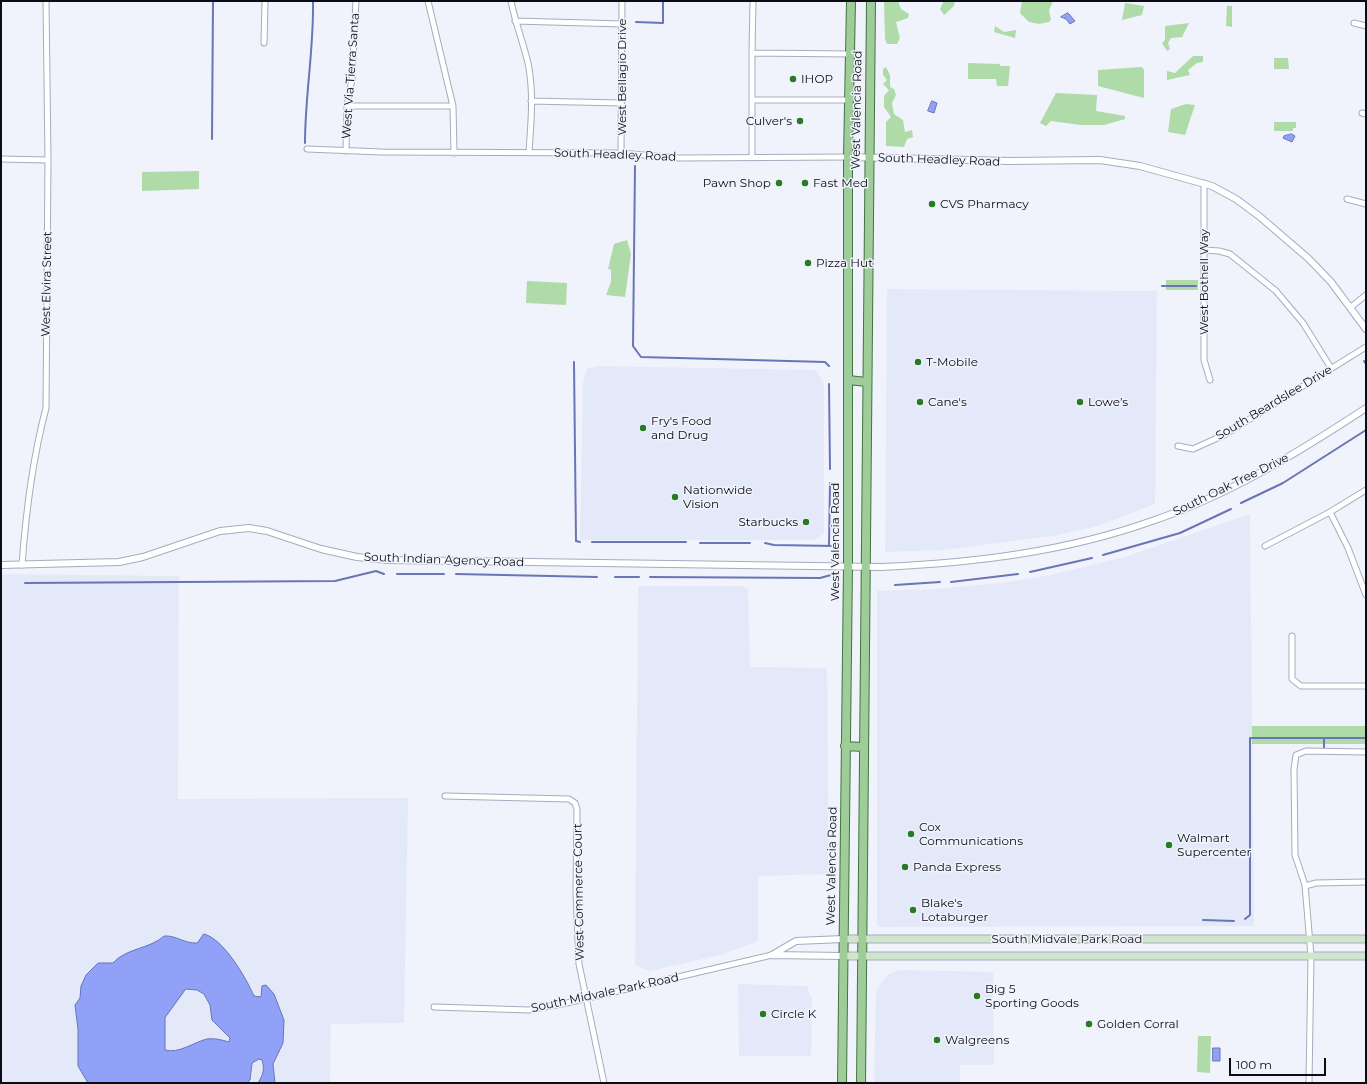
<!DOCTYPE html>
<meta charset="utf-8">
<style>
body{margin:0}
#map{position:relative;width:1367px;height:1084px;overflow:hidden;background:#f0f3fc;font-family:Montserrat,sans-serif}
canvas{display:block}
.frame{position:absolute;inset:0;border:2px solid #0c0d14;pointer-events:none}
.scale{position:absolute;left:1229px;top:1058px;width:97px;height:18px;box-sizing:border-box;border:2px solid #0c0d14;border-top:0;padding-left:5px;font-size:12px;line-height:14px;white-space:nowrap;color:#0c0d14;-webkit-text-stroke:3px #f0f3fc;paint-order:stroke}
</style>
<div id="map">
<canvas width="1367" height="1084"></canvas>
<div class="frame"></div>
<div class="scale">100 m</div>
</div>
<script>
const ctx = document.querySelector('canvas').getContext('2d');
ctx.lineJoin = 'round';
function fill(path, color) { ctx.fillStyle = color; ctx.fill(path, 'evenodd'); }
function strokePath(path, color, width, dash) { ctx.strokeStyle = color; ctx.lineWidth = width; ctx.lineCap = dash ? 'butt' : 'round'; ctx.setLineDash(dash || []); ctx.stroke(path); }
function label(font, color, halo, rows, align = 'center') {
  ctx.font = font + ' Montserrat,sans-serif'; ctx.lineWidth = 3; ctx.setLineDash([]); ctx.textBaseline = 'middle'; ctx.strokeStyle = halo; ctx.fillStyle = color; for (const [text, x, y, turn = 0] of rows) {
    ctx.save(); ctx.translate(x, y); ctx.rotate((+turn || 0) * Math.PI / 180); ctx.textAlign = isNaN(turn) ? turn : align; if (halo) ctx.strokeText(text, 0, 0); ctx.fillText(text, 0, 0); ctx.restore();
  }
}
const built = new Path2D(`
 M887,289l270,2 -2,213 -57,22 -46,10 -108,14 -59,2z
 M597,366l219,4 8,14v150l-9,6h-235l3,-157 4,-14z
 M1250,514l4,412 -377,1v-336l57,-2 67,-6 49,-8 75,-18z
 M1,574l178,2 -1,223 230,-1 -4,225 -73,1 -1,59h-329z
 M638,586h104l6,4 2,77 77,1 2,206 -71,2v65l-37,14 -72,16 -14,-6z
 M899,970l94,2 1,93h-34v18h-86l2,-92 11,-16z
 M738,984l69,2 5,13 -1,57h-72z`);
const green = new Path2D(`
 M884,1h14l3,8 8,5 -1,4 -12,4 4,16 -3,6h-10l-2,-5z
 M944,1h11l-1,5 -10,9 -4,-6z
 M1022,1h31l-4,9 2,10 -2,2 -10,2 -10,-2 -9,-9z
 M1125,3l19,3 -2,9 -20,5z
 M1227,6h5v21l-6,-1z
 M1189,23l-7,14 -11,1 -3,5 2,6 -3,2 -5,-8 3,-3v-14z
 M995,26l9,6 12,-2 -1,8 -21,-6z
 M1193,56h10v6l-6,1 -9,7 2,5 -23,5v-9l8,2z
 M1274,58h14l1,11h-15z
 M968,63l32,1v2h10l-2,20h-11l-1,-7h-28z
 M886,67l4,8v12l4,2 2,6 -4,8 2,11 9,6 2,12 7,-2 1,7 -6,2 -3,8 -18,-1v-24l5,-5 -7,-10v-11l5,-6 -6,-6 4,-4 -4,-5v-6z
 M1142,67l2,3v28l-46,-12v-16z
 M1056,93l41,2 -1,16 29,5v3l-21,6h-23l-30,-4 -5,5 -6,-3z
 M1186,104l9,1 -10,30 -17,-3 3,-23z
 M1274,122h22v6h-3v3h-19z
 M199,171v18l-57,2v-19z
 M627,240l4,14 -6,43 -19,-2 5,-13v-12l-3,-1 6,-25z
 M1166,280h32v10h-32z
 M527,281l40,2 -1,22 -40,-2z
 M1252,726h114v18h-114z
 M1198,1036h13l-1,37 -13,-1z`);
const water = new Path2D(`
 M1068,13l7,8 -5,3 -4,-5 -5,-2z
 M932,101l5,2 -3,10 -6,-2z
 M1292,134l3,2 -3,6 -9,-4 1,-2z
 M204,934c20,5 42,44 50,62l7,1 1,-11 4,-1 8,9 10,26 -1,23 -10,21 2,19h-17c5,-8 7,-14 4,-23l-3,-1 -7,4 -2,17 -3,3h-159l-10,-17v-37l-3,-24 5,-7 1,-12 5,-11 12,-12h15c13,-15 37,-14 51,-27 12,-1 21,8 33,7zM186,989l11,1 7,4 6,11 2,15 18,18 -1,4c-7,-2 -14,-4 -22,-3 -13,3 -28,15 -42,11v-32z
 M1213,1048h7v13h-7z`);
const stream = new Path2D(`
 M636,22l27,1v-22
 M212,139l1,-138
 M305,143c0,-48 9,-94 8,-142
 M635,166l-2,180 8,11 184,5 4,4
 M1162,286h34
 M1364,361l2,3
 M574,362l2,179 4,1
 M829,384l1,85
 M1241,503l42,-20 83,-53
 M592,542h94
 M700,543h50
 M765,543l9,2 61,1
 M829,545l1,-62
 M1103,555l77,-22 51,-24
 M1030,572l62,-14
 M397,574h47
 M456,574l141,3
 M615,577h24
 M650,577l170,1 11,-3
 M951,582l67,-8
 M25,583l310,-2 41,-10 8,3
 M895,585l45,-3
 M1324,738v10
 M1245,919l5,-4v-177h116
 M1203,920l31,1`);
const minor = new Path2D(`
 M428,1l25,105 1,47
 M511,1c4,21 12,41 17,62 6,29 3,60 1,89
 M515,21l107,3
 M1354,23l12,3
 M264,43l1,-42
 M752,53l1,-52
 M752,100v-47l98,1
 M531,101l90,2
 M347,106h106
 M1362,113l4,1
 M307,149l75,3 239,1 58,5 169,-1
 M346,151l1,-45 5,-27 4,-78
 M621,153l1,-152
 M752,158v-58h97
 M1,159l47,1
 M1204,183v177l6,20
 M1347,199l19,5
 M1205,250l14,1 11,3 46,37 27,32 28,45
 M1351,307l15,-12
 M1178,446l15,3 31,-14 142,-88
 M1330,512l18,36 18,47
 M1265,546l65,-34 36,-22
 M22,565c4,-55 10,-104 24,-157l2,-248 -2,-159
 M1292,636v43l9,7h65
 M445,796l124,3 6,4 2,6 -1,83 3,72 25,119
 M1305,886l11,-3 50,-1
 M434,1007l95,3 38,-7 205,-48
 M1309,1083l2,-127 -6,-71 -10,-30 -1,-86 2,-14 10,-4 60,1`);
const tertiary = new Path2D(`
 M848,157l161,4 91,-1 40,6 72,20 24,13 23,17 50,43 22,23 35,47
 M1,565l118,-3 24,-5 77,-26 29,-3 18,3 54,18 36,8 32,3 492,7c92,-4 184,-15 271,-46 77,-26 147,-69 214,-113
 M772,955l24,-14 47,-2
 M772,955l71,1`);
const secondary = new Path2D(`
 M843,939h523
 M843,956h523`);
const primary = new Path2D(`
 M848,380l19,2
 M845,746l18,1
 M842,1083l6,-517v-409l3,-156
 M861,1083l10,-1082`);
const markers = [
 [793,79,4,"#2a7a23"],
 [800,121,4,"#2a7a23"],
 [779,183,4,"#2a7a23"],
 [805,183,4,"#2a7a23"],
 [932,204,4,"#2a7a23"],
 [808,263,4,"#2a7a23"],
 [918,362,4,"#2a7a23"],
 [920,402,4,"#2a7a23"],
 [1080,402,4,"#2a7a23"],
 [643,428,4,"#2a7a23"],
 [675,497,4,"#2a7a23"],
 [806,522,4,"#2a7a23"],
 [911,834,4,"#2a7a23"],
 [1169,845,4,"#2a7a23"],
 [905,867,4,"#2a7a23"],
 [913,910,4,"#2a7a23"],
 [977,996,4,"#2a7a23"],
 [763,1014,4,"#2a7a23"],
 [1089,1024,4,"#2a7a23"],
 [937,1040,4,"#2a7a23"]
];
const streetNames = [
 ["West Via Tierra Santa",351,76,-86],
 ["West Bellagio Drive",622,77,-90],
 ["West Valencia Road",857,110,-89],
 ["South Headley Road",615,155,2],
 ["South Headley Road",939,160,2],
 ["West Bothell Way",1204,282,-90],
 ["West Elvira Street",47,284,-89],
 ["South Beardslee Drive",1274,403,-31],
 ["South Oak Tree Drive",1231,485,-26],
 ["West Valencia Road",835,542,-90],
 ["South Indian Agency Road",444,560,2],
 ["West Valencia Road",832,866,-89],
 ["West Commerce Court",579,892,-91],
 ["South Midvale Park Road",1067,939],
 ["South Midvale Park Road",605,993,-12]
];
const poiNames = [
 ["IHOP",801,79],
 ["Culver's",792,121,"right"],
 ["Pawn Shop",771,183,"right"],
 ["Fast Med",813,183],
 ["CVS Pharmacy",940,204],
 ["Pizza Hut",816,263],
 ["T-Mobile",926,362],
 ["Cane's",928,402],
 ["Lowe’s",1088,402],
 ["Fry's Food",651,421],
 ["and Drug",651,435],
 ["Nationwide",683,490],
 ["Vision",683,504],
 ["Starbucks",798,522,"right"],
 ["Cox",919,827],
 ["Communications",919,841],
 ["Walmart",1177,838],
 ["Supercenter",1177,852],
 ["Panda Express",913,867],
 ["Blake's",921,903],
 ["Lotaburger",921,917],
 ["Big 5",985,989],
 ["Sporting Goods",985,1003],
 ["Circle K",771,1014],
 ["Golden Corral",1097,1024],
 ["Walgreens",945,1040]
];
fill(built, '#e4e9fa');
fill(green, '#aedba8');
fill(water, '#91a1f8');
strokePath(water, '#6975b4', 1);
strokePath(stream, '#6975b4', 2);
strokePath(minor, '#a6abc0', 7);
strokePath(tertiary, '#a6abc0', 8);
strokePath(secondary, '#a6abc0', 9);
strokePath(primary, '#427440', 10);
strokePath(minor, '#fff', 5);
strokePath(tertiary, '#fff', 6);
strokePath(secondary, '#cfe6cd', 7);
strokePath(primary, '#9fcd9a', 8);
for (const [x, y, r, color] of markers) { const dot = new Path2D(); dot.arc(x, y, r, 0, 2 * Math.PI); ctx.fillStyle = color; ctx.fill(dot); strokePath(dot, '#f0f3fc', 1.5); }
label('12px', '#0c0d14', '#f0f3fc', streetNames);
label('12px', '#0c0d14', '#f0f3fc', poiNames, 'left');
</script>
